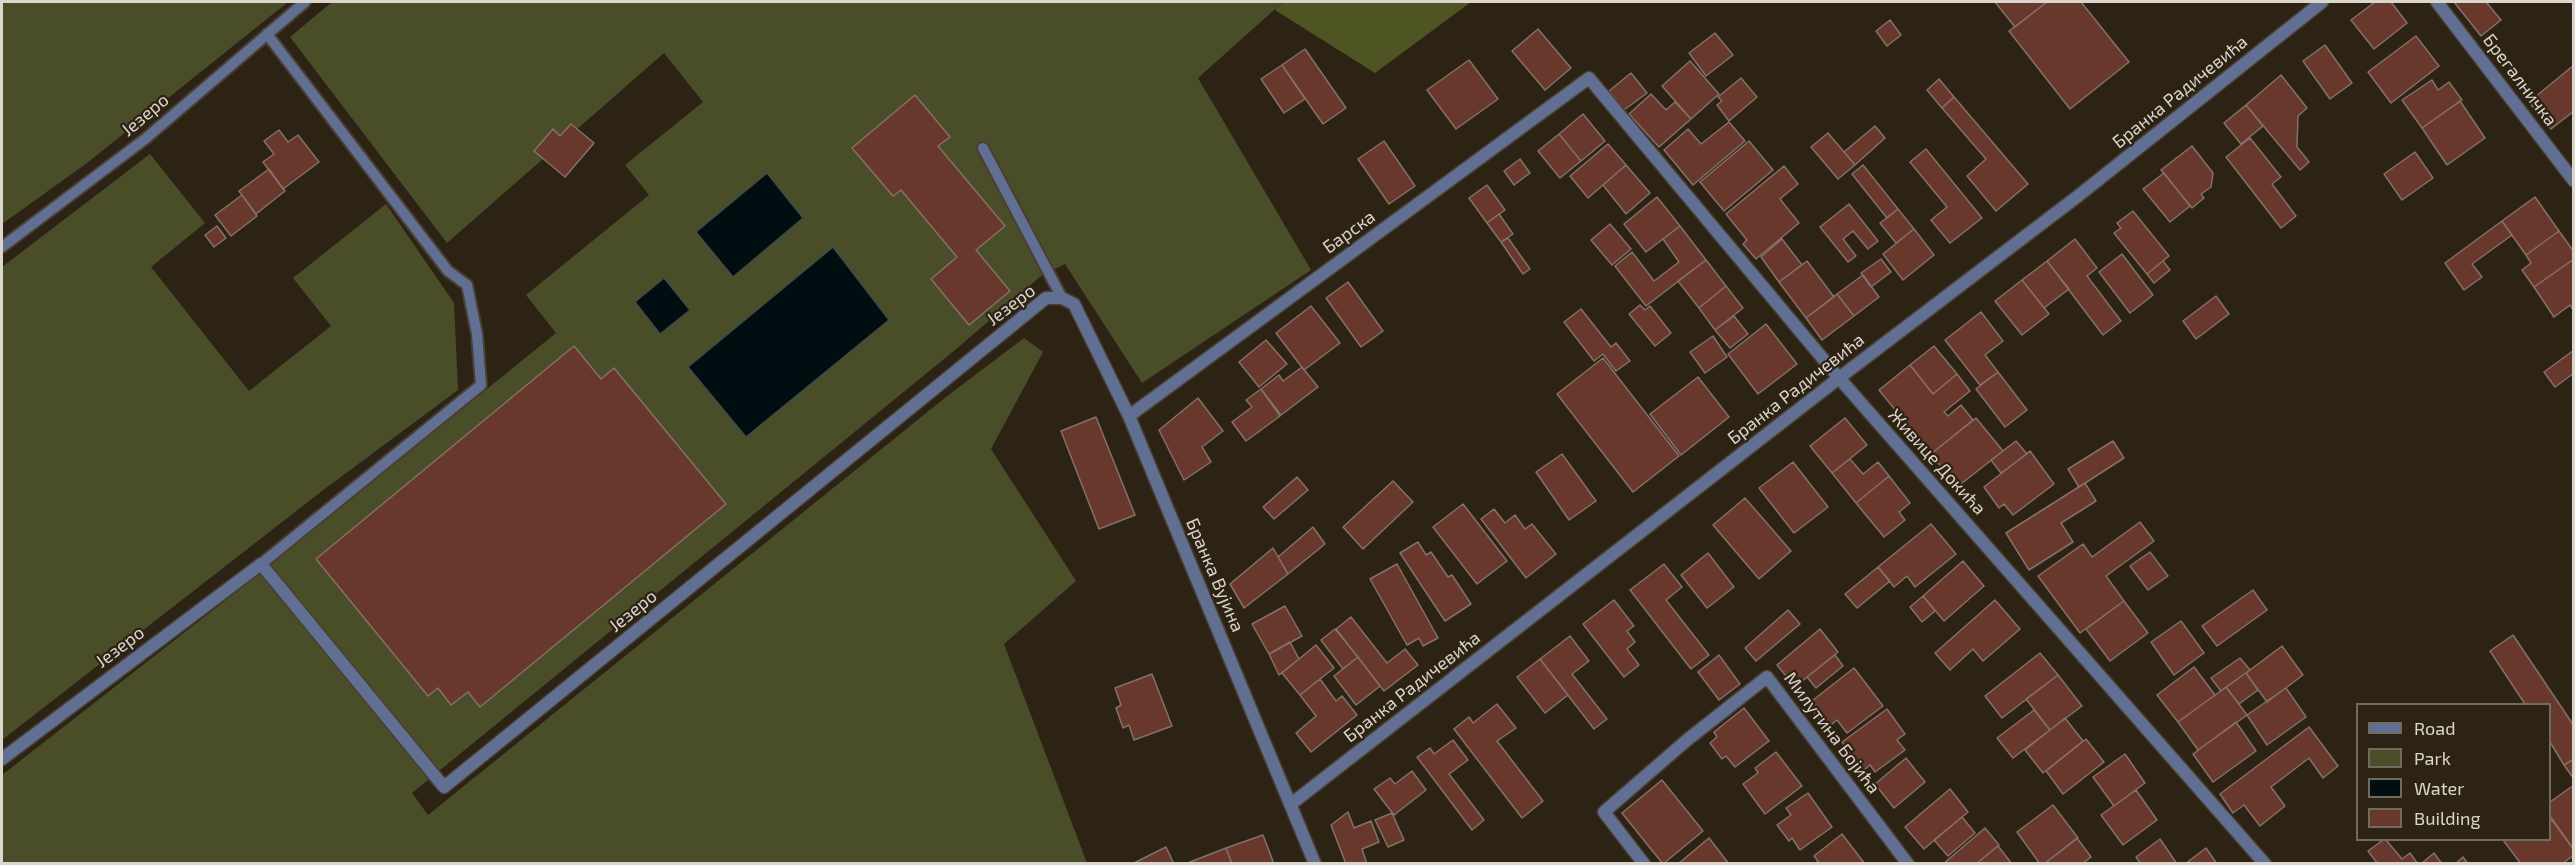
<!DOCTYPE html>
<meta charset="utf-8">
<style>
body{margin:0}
#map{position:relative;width:2575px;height:865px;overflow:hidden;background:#2d2315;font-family:"Exo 2",sans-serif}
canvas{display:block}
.frame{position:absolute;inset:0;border:3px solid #dbd5cc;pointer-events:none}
.legend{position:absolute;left:2356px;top:703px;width:195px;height:138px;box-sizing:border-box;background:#2d2315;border:2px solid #736a5e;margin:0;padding:8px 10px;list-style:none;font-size:18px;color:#dbd5cc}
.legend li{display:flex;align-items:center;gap:12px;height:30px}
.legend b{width:30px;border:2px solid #736a5e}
</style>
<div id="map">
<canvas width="2575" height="865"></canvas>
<div class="frame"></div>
<ul class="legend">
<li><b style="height:8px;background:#616f93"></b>Road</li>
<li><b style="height:16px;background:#4a4e28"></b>Park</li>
<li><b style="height:16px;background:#000d11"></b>Water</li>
<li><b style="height:16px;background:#67382b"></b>Building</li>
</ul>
</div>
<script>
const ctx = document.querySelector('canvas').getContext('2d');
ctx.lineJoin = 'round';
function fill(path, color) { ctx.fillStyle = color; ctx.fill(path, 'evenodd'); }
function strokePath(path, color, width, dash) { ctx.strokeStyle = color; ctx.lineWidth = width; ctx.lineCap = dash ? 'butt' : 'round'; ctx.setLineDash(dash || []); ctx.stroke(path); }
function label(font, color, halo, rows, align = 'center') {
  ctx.font = font + ' "Exo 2",sans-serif'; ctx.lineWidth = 4.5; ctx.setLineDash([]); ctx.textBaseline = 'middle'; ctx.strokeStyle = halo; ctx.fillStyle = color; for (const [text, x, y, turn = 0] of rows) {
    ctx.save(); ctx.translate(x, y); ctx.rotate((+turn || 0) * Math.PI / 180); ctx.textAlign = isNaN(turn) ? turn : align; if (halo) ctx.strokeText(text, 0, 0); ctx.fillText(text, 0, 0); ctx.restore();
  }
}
const green = new Path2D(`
 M2,2h286l-201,161 -85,61z
 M332,2h951l-85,76 113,192 -169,113 -77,-119 -24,12 -86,74 -543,443 16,22 518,-418 78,-59 19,14 -52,97 85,132 -72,63 83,219 -1085,1v-89l238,-186 316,-256 -30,-38 123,-100 -24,-30 78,-63 -39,-49 -217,190 -157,-206z
 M150,154l55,69 -54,44 98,124 82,-65 -38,-48 93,-74 68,99 4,87 -136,101 -320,249v-473z`);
const forest = new Path2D(`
 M1283,2h188l-96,71 -100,-63z`);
const water = new Path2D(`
 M767,173l36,45 -70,59 -37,-45z
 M833,247l56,73 -143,117 -58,-70z
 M664,278l26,32 -30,24 -25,-32z`);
const building = new Path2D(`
 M1995,2h52l-32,25z
 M2047,2h34l48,60 -59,47 -61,-78z
 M2375,2h16l16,21 -33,26 -23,-29z
 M2454,2h32l15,18 -20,16z
 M1890,20l11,15 -14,11 -11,-15z
 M1538,29l33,39 -26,22 -33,-39z
 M1715,33l18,22 -27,21 -17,-23z
 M2416,36l23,30 -48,37 -23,-31z
 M2325,45l27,38 -22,16 -27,-38z
 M1305,49l41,59 -23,16 -41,-59z
 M1469,60l29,39 -42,30 -29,-39z
 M1690,61l29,33 -28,25 -29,-33z
 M1282,65l23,34 -21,14 -23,-34z
 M2574,65v46l-23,18 -22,-27z
 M1631,73l16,20 -23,17 -15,-19z
 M2281,75l26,33 -9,8 -1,31 12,15 -9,8 -54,-65z
 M1741,78l16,19 -28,24 -12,-16 5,-4 -4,-4z
 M1939,79l15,18 -12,11 -15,-18z
 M2432,80l6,10 11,-8 13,18 -40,28 -20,-28z
 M1651,94l15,16 9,-8 16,17 -32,28 -30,-33z
 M915,95l35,42 -12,9 67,80 -29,24 34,41 -41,34 -38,-46 26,-22 -56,-67 -8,6 -41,-48z
 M1954,97l74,87 -32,27 -29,-35 19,-17 -44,-51z
 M2460,101l25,37 -38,27 -25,-37z
 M2246,105l17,21 -22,18 -17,-21z
 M1583,114l22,27 -24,20 -22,-27z
 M1729,122l16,19 -52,44 -29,-35 24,-21 13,15z
 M571,124l23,19 -29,34 -31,-26 19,-22 7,7z
 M1875,126l10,12 -30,27 -11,-13z
 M279,130l9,12 10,-7 21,27 -36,27 -20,-27 11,-8 -10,-13z
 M1828,133l27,32 -17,14 -27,-32z
 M1559,134l22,27 -21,17 -22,-27z
 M2250,138l31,39 -9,7 24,32 -15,12 -55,-71z
 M1384,141l31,45 -26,18 -31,-45z
 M1749,141l24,29 -49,41 -24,-29z
 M1608,144l18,21 -38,33 -18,-22z
 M2192,146l21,27 -2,14 -10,7 3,4 -12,10 -31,-38z
 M1926,149l56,69 -32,25 -19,-23 16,-13 -37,-45z
 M2415,152l18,26 -31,22 -18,-26z
 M1520,159l10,14 -16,12 -10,-14z
 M1626,165l24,28 -24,21 -23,-29z
 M1863,165l35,44 -11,9 -35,-44z
 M1784,166l14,18 -18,15 19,24 -43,36 -13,-15 4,-4 -21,-26z
 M269,169l16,22 -29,23 -17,-23z
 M2164,173l26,33 -20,16 -27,-33z
 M1487,185l18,25 -18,13 -18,-25z
 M242,195l15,21 -26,20 -16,-21z
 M1657,197l23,29 -34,26 -22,-28z
 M2535,197l24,34 -33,24 -24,-34z
 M1849,204l29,37 -10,8 -15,-18 -10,8 13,17 -8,6 -28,-35z
 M1898,209l16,20 -18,14 -16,-20z
 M2133,211l36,45 -22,18 -33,-41 7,-5 -4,-5z
 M1499,214l14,20 -12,8 -14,-19z
 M2502,221l10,14 -40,29 10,13 -18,13 -19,-27z
 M1610,224l21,25 -19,16 -21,-25z
 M217,226l9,12 -12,9 -9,-12z
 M1680,226l26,34 -60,46 -31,-40 17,-14 22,29 25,-19 -16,-23z
 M1914,229l20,26 -31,25 -20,-26z
 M2559,231l15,21v7l-40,28 -12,-17 9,-7 -5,-8z
 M1508,238l22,31 -7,5 -22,-32z
 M1782,239l20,26 -23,17 -18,-25z
 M2075,239l22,29 -10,8 34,45 -18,14 -56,-74z
 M2122,254l31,41 -23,18 -31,-41z
 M1881,259l10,13 -20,15 -10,-14z
 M2574,259v52l-4,-6 -16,12 -20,-30z
 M1706,260l20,26 -27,22 -21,-27z
 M1807,261l27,36 -28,21 -27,-36z
 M2047,261l22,28 -25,19 -22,-28z
 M2163,261l7,9 -16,13 -7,-9z
 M1863,275l16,22 -25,19 -17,-22z
 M2022,280l27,34 -27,21 -27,-34z
 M1348,282l35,49 -22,16 -35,-49z
 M1726,286l17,22 -28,22 -16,-22z
 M1837,294l17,22 -32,24 -16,-22z
 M2216,296l13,18 -33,25 -13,-18z
 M1640,305l5,5 5,-4 21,27 -16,13 -26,-32z
 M1311,306l29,37 -36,27 -28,-37z
 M1581,309l30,38 5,-4 14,18 -14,10 -13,-17 -9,7 -30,-39z
 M1981,312l22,29 -18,14 13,17 -18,13 -35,-45z
 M1734,316l14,18 -18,14 -15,-18z
 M1766,324l31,40 -39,30 -30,-40z
 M1713,336l14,21 -22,16 -15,-21z
 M1266,340l21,24 -28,23 -20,-25z
 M574,346l27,33 13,-11 112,136 -246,203 -12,-15 -17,13 -13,-17 -10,8 -112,-137z
 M1934,346l23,28 -24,20 -23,-29z
 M2574,350v23l-19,14 -11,-15z
 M1603,358l76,98 -46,36 -76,-98z
 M1910,365l23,29 24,-20 13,17 -26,21 4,4 13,-11 12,15 -42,34 -52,-64z
 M1302,367l16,20 -37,28 -20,-26 18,-14 4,6z
 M1998,372l29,38 -22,17 -29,-38z
 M1698,377l31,40 -48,38 -31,-41z
 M1261,389l19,27 -34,25 -14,-19 20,-15 -6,-7z
 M1198,398l25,33 -21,16 9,15 -27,18 -25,-50z
 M1096,417l39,98 -36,14 -38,-98z
 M1845,418l22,27 -35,28 -22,-27z
 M1976,418l27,33 -46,36 -26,-33z
 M2016,441l11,13 -26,19 -10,-13z
 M2113,441l11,17 -45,29 -11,-18z
 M2030,451l24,33 -41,31 -9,-11 -5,4 -15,-21z
 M1562,454l34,47 -27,19 -33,-48z
 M1850,459l13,15 15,-12 11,14 -33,27 -24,-30z
 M1793,462l35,45 -34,26 -35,-45z
 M1889,476l21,27 -11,9 6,8 -21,17 -28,-34z
 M1297,477l11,13 -34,29 -11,-12z
 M1393,481l20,21 -50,47 -20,-22z
 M2085,483l11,18 -35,22 12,19 -44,28 -23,-37z
 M1745,498l46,53 -32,28 -46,-54z
 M1463,504l44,57 -30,23 -44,-57z
 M1494,509l11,14 10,-8 10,14 7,-5 24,30 -30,24 -45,-59z
 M2140,522l14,19 -48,35 18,25 -44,32 -42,-57 45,-32 9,13z
 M1931,524l25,30 -41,33 -8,-11 -13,11 -16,-20z
 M1313,527l12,17 -37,30 -10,-17z
 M1418,542l8,13 5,-3 17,25 4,-2 19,29 -26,17 -45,-68z
 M1273,548l15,26 -44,34 -14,-24z
 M2150,552l18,24 -20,14 -18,-24z
 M1708,553l26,34 -27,21 -26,-33z
 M1963,561l21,25 -40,35 -21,-25z
 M1397,564l41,74 -15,8 -4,-8 -12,7 -37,-66z
 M1664,564l18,23 -16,13 43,55 -18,14 -61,-79z
 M1878,567l12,14 -33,27 -12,-14z
 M2253,590l14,20 -50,36 -15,-20z
 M1923,596l12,15 -13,11 -12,-15z
 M1614,600l20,26 -7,5 8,11 -8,7 12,16 -15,12 -41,-53z
 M1995,600l25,29 -37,32 -10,-12 -23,21 -15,-17z
 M2124,601l24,32 -38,28 -24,-32z
 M1285,606l17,30 -33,18 -17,-30z
 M1788,610l12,14 -44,37 -11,-13z
 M1351,617l36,46 18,-14 13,16 -34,26 -48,-62z
 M2181,621l23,32 -30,22 -23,-33z
 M1335,629l23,28 -15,12 -22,-29z
 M1820,629l18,23 -43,35 -18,-22z
 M2513,635l61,91v33l-10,6 -14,-23v-38h-25l-35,-53z
 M1570,636l19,25 -17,13 35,45 -13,10 -54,-70z
 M1290,642l9,17 -20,16 -10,-21z
 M1316,645l18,23 -34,27 -18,-22z
 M2282,646l21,29 -36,27 -21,-29z
 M2040,653l18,22 -56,43 -17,-22z
 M1719,655l21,29 -21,16 -21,-28z
 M1835,655l8,11 -27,22 -9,-11z
 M1358,657l22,29 -24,19 -22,-29z
 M2240,658l10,12 -29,21 -10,-13z
 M1540,659l28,36 -23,18 -28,-36z
 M2194,667l21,28 -37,27 -21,-27z
 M1854,668l29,38 -36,27 -10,-13 -11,9 -18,-25z
 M2246,673l12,17 -19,14 -13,-17z
 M1152,674l20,52 -38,14 -5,-15 -6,3 -7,-20 5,-3 -6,-17z
 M2058,675l24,31 -32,24 -24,-31z
 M1320,679l16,22 6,-5 15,19 -46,37 -15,-19 20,-17 -16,-21z
 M2226,687l21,28 -49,35 -20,-28z
 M2286,688l20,29 -39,28 -20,-30z
 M1497,704l19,24 -19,13 46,60 -21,17 -68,-89 15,-12 4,6z
 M1744,708l25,33 -34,26 -9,-11 -4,3 -12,-16 7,-6 -3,-5z
 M1887,709l18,25 -8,6 8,10 -30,22 -5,-7 -7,6 -21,-29z
 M2034,710l16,20 -37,28 -16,-20z
 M2065,718l18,23 -40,32 -18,-23z
 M2236,722l20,29 -43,31 -20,-28z
 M2309,727l29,39 -15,12 -14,-20 -38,29 14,19 -25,20 -16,-21 -11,8 -13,-19z
 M2086,739l18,23 -41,32 -17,-23z
 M1453,740l15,20 -19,14 35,46 -12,10 -55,-73 13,-9 4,6z
 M1776,752l26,34 -37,28 -22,-30 15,-11 -3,-5z
 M2125,754l20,29 -31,23 -21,-29z
 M1906,758l19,24 -31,26 -19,-24z
 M2574,759v20l-10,-14z
 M1412,771l14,19 -32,25 -20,-26 16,-11 5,6z
 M1662,780l41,51 -40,33 -41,-51z
 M2574,785v65l-24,-34v-14z
 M1950,789l18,23 -44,37 -19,-22z
 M2136,790l21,30 -34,25 -22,-30z
 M1808,793l24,34 -32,23 -8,-12 -3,3 -12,-16 14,-10 -5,-7z
 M2053,805l25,33 -34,26h-4l-23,-32z
 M1348,812l6,16 17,-7 8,21 -17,7 5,15h-21l-15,-39z
 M1392,813l12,27 -16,7 -13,-27z
 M1962,817l13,16 -27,23 -14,-16z
 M2552,820l22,30v5l-12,9h-41l-18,-24h47v-19z
 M1985,828l14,17 -23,19h-33z
 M1842,834l23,30h-50l3,-3 -4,-5z
 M1263,835l11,29h-42l-6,-16z
 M1709,838l20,26h-51z
 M2077,838l14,19 -9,7h-38z
 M2160,839l17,25h-36l-5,-7z
 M2383,840h3l16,19 8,-6 8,11h-40l-10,-13z
 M1998,846l14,18h-36z
 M1166,847l8,17h-42z
 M1226,848l6,16h-47z
 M2206,848l11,16h-32z
 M2434,853l8,11h-21z
 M2463,857l5,7h-13z`);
const lane = new Path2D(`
 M983,148l79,150
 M2,247l143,-108 160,-137
 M261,564l220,-179 -4,-51 -10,-49 -19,-14 -181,-237`);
const street = new Path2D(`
 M2437,2l137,179
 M1129,416l460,-338 250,300 426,486
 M2,759l259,-195 183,223 602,-489h16l12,6 55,112 186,448
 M1291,804l548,-426 239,-182 244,-194
 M1644,864l-40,-52 83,-72 80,-63 141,187`);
const streetNames = [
 ["Брегалничка",2520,80,53],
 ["Бранка Радичевића",2180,92,-39],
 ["Језеро",145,115,-40],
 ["Барска",1349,232,-36],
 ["Језеро",1011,305,-37],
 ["Бранка Радичевића",1796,389,-38],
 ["Живице Докића",1937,462,48],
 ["Бранка Вујина",1215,575,67],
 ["Језеро",633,611,-39],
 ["Језеро",120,647,-37],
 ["Бранка Радичевића",1412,687,-38],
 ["Милутина Бојића",1832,733,53]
];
fill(green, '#4a4e28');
fill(forest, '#4f5423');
fill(water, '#000d11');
strokePath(water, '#424949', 1.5);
fill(building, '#67382b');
strokePath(building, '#85706a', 1.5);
strokePath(lane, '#493f32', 14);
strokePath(street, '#493f32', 15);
strokePath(lane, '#616f93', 10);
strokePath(street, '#616f93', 12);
label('18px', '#dbd5cc', '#2d2315', streetNames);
</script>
